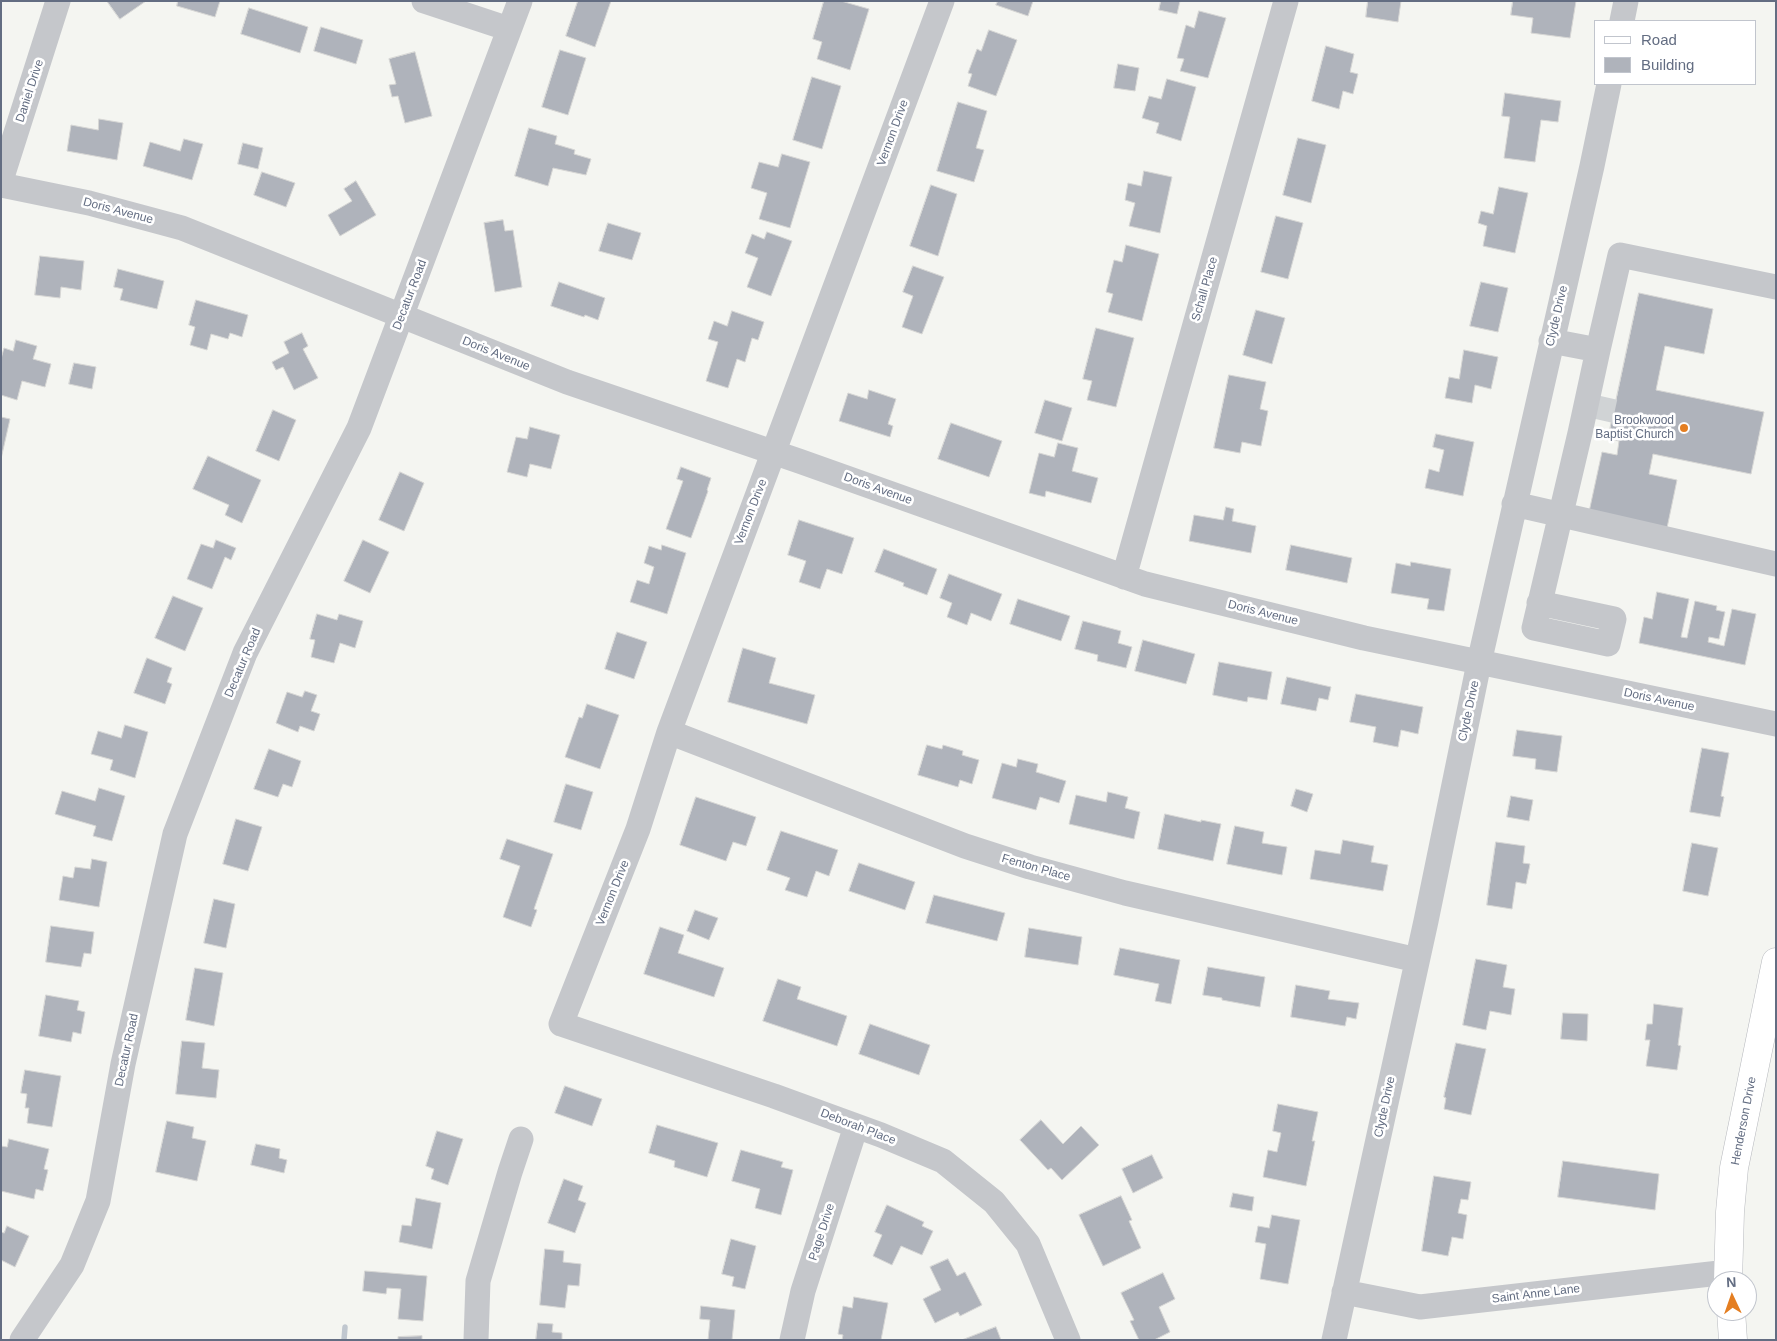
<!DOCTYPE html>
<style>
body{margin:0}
#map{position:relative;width:1777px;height:1341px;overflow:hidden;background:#f4f5f1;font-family:Helvetica,sans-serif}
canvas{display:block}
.frame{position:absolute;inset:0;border:2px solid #636d82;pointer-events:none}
.legend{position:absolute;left:1594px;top:20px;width:162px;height:65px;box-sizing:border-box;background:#fff;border:1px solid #c1c5cd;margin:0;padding:6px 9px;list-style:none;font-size:15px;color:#636d82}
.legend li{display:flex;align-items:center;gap:10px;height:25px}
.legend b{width:25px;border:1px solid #c1c5cd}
.north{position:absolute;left:1707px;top:1271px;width:50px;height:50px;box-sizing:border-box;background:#fff;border:1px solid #c1c5cd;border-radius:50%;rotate:357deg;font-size:14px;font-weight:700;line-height:20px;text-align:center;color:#636d82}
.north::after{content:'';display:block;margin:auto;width:18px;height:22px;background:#e47e21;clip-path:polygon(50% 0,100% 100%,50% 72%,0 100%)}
</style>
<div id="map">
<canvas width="1777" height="1341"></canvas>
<div class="frame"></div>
<ul class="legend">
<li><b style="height:6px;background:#fff"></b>Road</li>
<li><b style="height:14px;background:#afb3bb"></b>Building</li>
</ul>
<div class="north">N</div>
</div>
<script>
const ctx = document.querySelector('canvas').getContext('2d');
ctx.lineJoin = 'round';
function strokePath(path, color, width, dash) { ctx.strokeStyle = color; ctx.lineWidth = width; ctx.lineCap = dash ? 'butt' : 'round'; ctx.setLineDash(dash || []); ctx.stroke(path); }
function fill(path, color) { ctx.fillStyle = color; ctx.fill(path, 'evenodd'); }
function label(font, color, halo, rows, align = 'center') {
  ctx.font = font + ' Helvetica,sans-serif'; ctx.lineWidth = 5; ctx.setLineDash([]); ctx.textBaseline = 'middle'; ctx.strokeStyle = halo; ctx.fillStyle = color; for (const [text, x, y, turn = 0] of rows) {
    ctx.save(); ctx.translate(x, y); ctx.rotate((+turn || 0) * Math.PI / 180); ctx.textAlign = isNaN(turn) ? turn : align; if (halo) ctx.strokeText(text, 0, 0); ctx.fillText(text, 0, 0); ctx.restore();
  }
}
const stream = new Path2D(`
 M344,1340l1,-13`);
const building = new Path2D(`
 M107,1h39l-26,18z
 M178,1h42l-5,16 -38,-11z
 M578,1h33l-16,46 -29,-11z
 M824,1h17l28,8 -19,61 -33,-11 5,-17 -9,-3z
 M998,1h35l-5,15 -32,-11z
 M1161,1h19l-3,13 -18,-4z
 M1368,1h33l-3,21 -32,-5z
 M1513,1h63l-6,37 -39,-5 2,-15 -22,-3z
 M249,8l59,19 -8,26 -59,-19z
 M1199,11l27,7 -18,60 -28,-7 4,-12 -7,-1 9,-33 8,3z
 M321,27l42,13 -7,24 -42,-13z
 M989,30l28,10 -21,56 -28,-10 4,-12 -4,-1 9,-24 4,2z
 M1326,46l28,8 -4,18 8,2 -5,20 -10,-3 -4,18 -27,-8z
 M560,50l26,8 -18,57 -26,-8z
 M415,52l17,64 -27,7 -7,-27 -6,1 -3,-12 7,-1 -7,-25z
 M1118,64l21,4 -4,23 -21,-3z
 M812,77l29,9 -19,63 -29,-9z
 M1167,79l29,8 -15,54 -25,-8 3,-10 -17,-5 7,-22 12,3z
 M1505,93l56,8 -3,21 -17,-2 -6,42 -31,-4 6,-41 -8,-1z
 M958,102l29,9 -11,37 8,2 -10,32 -37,-11z
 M99,119l24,4 -6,37 -50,-9 4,-26 27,5z
 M529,128l28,8 -2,8 20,6 -1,4 17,5 -5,16 -33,-7 -5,18 -33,-10z
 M1298,138l28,7 -15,58 -28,-8z
 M184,139l19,5 -11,36 -49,-14 7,-24 30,9z
 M243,143l20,5 -5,21 -20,-5z
 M782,154l28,8 -20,66 -31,-9 8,-26 -16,-5 8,-26 19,5z
 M1144,171l28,6 -12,56 -31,-7 6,-23 -10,-3 3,-17 13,3z
 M262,172l33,11 -9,24 -32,-12z
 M356,181l20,34 -36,21 -12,-21 24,-14 -8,-12z
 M931,185l26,9 -19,62 -28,-10z
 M1499,187l29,6 -13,60 -32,-7 4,-20 -9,-3 3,-12 12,3z
 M1276,216l27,7 -15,56 -27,-7z
 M503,220l2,11 8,-1 9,57 -27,5 -11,-69z
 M608,223l33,10 -9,27 -33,-9z
 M767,232l25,9 -21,55 -24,-9 11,-29 -13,-5 7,-19 12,5z
 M1126,245l33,9 -17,67 -34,-9 5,-18 -7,-2 8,-32 8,2z
 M40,256l44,5 -3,29 -20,-3 -1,11 -25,-3z
 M913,266l31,11 -22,57 -20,-7 11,-31 -10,-4z
 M118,269l46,12 -7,28 -37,-9 3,-11 -9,-2z
 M559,282l46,16 -7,22 -13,-5 -1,2 -33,-11z
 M1481,282l27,6 -10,44 -28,-6z
 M1639,293l74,16 -9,45 -39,-8 -9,44 108,22 -13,62 -98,-20 -4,20 28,6 -10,48 -78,-16 13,-60 15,3 2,-14 -11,-2z
 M196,300l52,15 -6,22 -12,-4 -2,6 -17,-5 -4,16 -17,-5 5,-18 -6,-2z
 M1256,310l29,8 -13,46 -29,-9z
 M732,311l32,11 -6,18 -6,-2 -7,24 -8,-3 -9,29 -22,-7 12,-39 -10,-3 6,-18 13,5z
 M1096,328l38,10 -18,69 -29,-7 5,-19 -9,-2z
 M302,333l6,13 -5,3 15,29 -24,12 -11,-23 -7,3 -4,-8 17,-9 -5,-11z
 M16,340l21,6 -4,13 18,5 -6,23 -23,-6 -5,19 -16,-5v-36l3,-11 9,3z
 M1464,350l34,7 -7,32 -16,-4 -3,18 -27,-5 4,-21 10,2z
 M74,363l22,4 -4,22 -23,-5z
 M1229,375l37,7 -6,27 8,2 -7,35 -19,-4 -2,11 -26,-5z
 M869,390l27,9 -8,25 5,2 -3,11 -51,-16 9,-28 19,6z
 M1045,400l27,8 -10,33 -27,-8z
 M273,410l23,10 -17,41 -23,-10z
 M1,417l9,2 -9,40z
 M951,423l51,18 -13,36 -51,-18z
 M530,427l30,8 -9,34 -21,-5 -3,13 -20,-5 9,-35 11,2z
 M1436,434l38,8 -11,54 -38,-8 4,-19 10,3 5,-22 -11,-3z
 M1058,443l20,5 -6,23 26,7 -7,25 -45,-12 -1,6 -16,-4 10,-40 15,4z
 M208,456l53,24 -19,43 -17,-8 4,-10 -36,-16z
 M681,467l30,11 -4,12 1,1 -17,47 -25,-9 17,-48 -6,-2z
 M400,472l24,11 -20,48 -25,-11z
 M1226,507l8,2 -2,12 24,5 -5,27 -62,-12 5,-26 29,5z
 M799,520l55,18 -12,36 -15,-5 -7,20 -21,-7 7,-21 -18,-6z
 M216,540l20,8 -5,12 -6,-3 -13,32 -25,-10 14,-35 12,4z
 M363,540l26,12 -19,41 -26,-12z
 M662,545l24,8 -19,61 -37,-12 7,-22 12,4 5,-17 -10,-4 5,-17 12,4z
 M1291,545l61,13 -5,25 -61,-13z
 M884,549l53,20 -10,26 -24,-9 1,-3 -29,-11z
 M1411,562l40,7 -7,42 -17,-2 2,-10 -38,-6 5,-30 14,3z
 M949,574l53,20 -11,27 -20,-8 -4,12 -20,-8 5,-14 -12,-5z
 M1657,592l32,7 -8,38 6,1 8,-37 22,5 -1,4 9,2 -6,27 -10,-2 -1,5 16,4 8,-37 24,5 -11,51 -106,-22 5,-26 8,2z
 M173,596l30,12 -18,43 -30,-13z
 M1018,599l52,17 -9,25 -51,-17z
 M317,614l20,6 2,-6 24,7 -8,27 -15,-5 -6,20 -23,-6 4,-17 -5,-1z
 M1083,621l38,10 -3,12 14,4 -6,21 -29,-7 1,-6 -23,-6z
 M617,632l30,10 -13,37 -29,-10z
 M1143,640l52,14 -9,30 -51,-13z
 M743,648l33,10 -7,25 46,12 -8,29 -79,-22z
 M147,658l25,10 -5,14 5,2 -7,20 -31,-11z
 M1219,662l53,10 -5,28 -19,-3 -1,5 -34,-7z
 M1287,677l44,10 -3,13 -9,-2 -3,13 -35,-7z
 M305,691l12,4 -6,16 9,3 -6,17 -14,-5 -2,6 -22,-9 11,-31 15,5z
 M1356,694l67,13 -5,27 -17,-4 -3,17 -25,-5 3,-15 -26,-5z
 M587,704l32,11 -19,54 -35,-12 14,-40 3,1z
 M125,725l23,7 -13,46 -25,-8 3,-10 -22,-6 7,-23 23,7z
 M1517,730l45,6 -5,36 -22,-3 1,-10 -23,-3z
 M927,745l15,4 1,-4 20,6 -1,4 17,5 -7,24 -12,-4 -2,7 -40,-12z
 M1702,748l27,5 -8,43 3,1 -4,20 -30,-5z
 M269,749l32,12 -9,26 -9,-3 -5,13 -24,-8z
 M1018,759l20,5 -2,8 30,9 -7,22 -19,-6 -4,13 -44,-12 10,-35 14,4z
 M566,784l27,8 -12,38 -27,-8z
 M99,788l26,8 -13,45 -19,-5 3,-10 -41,-12 7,-23 33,10z
 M1296,789l17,5 -6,18 -16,-6z
 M1108,792l20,5 -3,11 15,4 -6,27 -65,-15 7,-29 30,7z
 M1511,796l22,4 -4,21 -22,-4z
 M696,797l60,20 -10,29 -13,-4 -7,19 -46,-16z
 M1165,814l36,8v-2l20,4 -8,37 -55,-12z
 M236,819l26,8 -14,44 -25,-7z
 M1235,826l29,6 -2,11 25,4 -5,28 -55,-11z
 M781,831l57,19 -9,26 -13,-5 -9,26 -22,-7 5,-12 -23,-8z
 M507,839l46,15 -19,55 3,1 -6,17 -28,-10 17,-51 -20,-7z
 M1343,840l31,6 -3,16 17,3 -5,26 -73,-12 5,-29 25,4z
 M1496,842l29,4 -2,17 7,1 -4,20 -10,-2 -4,27 -25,-4z
 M1692,843l26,5 -10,48 -25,-5z
 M92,859l15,3 -8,45 -40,-7 4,-24 10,2 2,-11 15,2z
 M859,863l56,19 -10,28 -56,-19z
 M934,895l71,18 -8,28 -71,-18z
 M214,899l21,5 -9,44 -22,-5z
 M695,910l23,8 -9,22 -22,-9z
 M51,926l43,6 -3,22 -7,-1 -3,14 -35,-5z
 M660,927l24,8 -6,18 46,15 -10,29 -70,-23z
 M1029,928l53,9 -4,28 -53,-8z
 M1120,948l60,12 -9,44 -16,-3 4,-17 -45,-9z
 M1476,959l31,6 -4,22 12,2 -4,26 -21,-4 -4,19 -23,-5z
 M1208,967l57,10 -5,30 -38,-7v-2l-19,-3z
 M195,968l28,5 -9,53 -28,-6z
 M778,979l23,8 -4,12 50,17 -10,30 -74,-25z
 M1296,985l34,6 -2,8 31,4 -3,16 -9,-2 -2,9 -54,-9z
 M46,995l33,6 -2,9 8,2 -4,22 -8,-2 -2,10 -32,-6z
 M1654,1004l29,4 -5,37 3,1 -4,24 -31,-4 4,-26h-5l2,-16h5z
 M1563,1013l25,1 -1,27 -26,-2z
 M870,1024l60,21 -11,30 -60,-21z
 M182,1041l23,2 -3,25 17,2 -3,28 -40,-4z
 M1456,1043l30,6 -15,66 -27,-6 2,-11 -2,-1z
 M25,1070l36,6 -9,51 -25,-4 2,-15h-4l2,-14 -6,-1z
 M565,1086l37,13 -10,27 -37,-13z
 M1278,1104l40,8 -6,29h3l-9,45 -43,-9 5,-27 9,2 4,-19 -8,-2z
 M1041,1120l22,24 18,-18 18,19 -37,35 -11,-12 -3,2 -28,-30z
 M167,1121l27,6 -2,11 14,3 -9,40 -41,-9z
 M657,1125l61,18 -11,34 -33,-10 1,-6 -26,-8z
 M437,1131l26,8 -15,46 -17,-6 3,-10 -8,-3z
 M9,1139l40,10 -5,20 4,1 -5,21 -7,-2 -2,10 -33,-8v-45l6,1z
 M256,1144l24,5 -1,9 8,2 -3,13 -33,-8z
 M741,1150l42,12 -2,5 12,3 -12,45 -26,-7 5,-19 -28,-8z
 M1152,1155l11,23 -30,15 -11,-24z
 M1563,1161l96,13 -4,36 -97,-13z
 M1434,1176l37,6 -3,18 -7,-1 -3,14 9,2 -4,24 -11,-2 -4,19 -26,-5z
 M564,1179l19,7 -5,14 8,3 -11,30 -27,-10z
 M1233,1193l21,4 -2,14 -22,-4z
 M1121,1196l11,24 -3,1 12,27 -38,18 -24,-51z
 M416,1198l25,5 -9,46 -33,-7 3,-17 9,1z
 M887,1205l37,17 -2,4 11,5 -11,24 -21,-9 -9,19 -19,-9 9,-21 -7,-3z
 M1272,1215l28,5 -12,64 -28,-5 6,-35 -11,-2 3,-16 11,2z
 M7,1226l22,10 -14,31 -14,-7v-28l3,1z
 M731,1239l25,7 -11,43 -13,-3 2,-9 -12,-3z
 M545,1249l19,2 -1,11 18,2 -2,22 -11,-1 -3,23 -25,-3z
 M948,1259l9,17 8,-4 17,33 -22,11 -2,-4 -23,11 -12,-24 18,-9 -11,-23z
 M365,1271l62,5 -4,45 -25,-2 3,-30 -14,-1 -1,6 -23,-3z
 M1163,1273l12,26 -16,8 11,25 -16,8h-15l-9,-19 4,-1 -13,-27z
 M854,1297l34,6 -7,37h-39l1,-5 -5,-1 5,-28 9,2z
 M701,1306l34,4 -3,30h-24l2,-20 -10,-1z
 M538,1323l15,1 -1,8 10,1v7h-26z
 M996,1327l5,13h-39z
 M422,1336v4h-24v-3z`);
const minorTunnel = new Path2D(`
 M1600,420l5,-23`);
const minor = new Path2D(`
 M424,1l85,28
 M942,1l-273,731 -31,97 -77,195 213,72 107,39 62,26 51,41 34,42 40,96
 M1622,21l4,-20
 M1,180l57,-179
 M1,185l88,18 93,25 385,154 232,79 346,123 219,54 412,86
 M1551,341l47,9
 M1514,504l262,60
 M1124,577l162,-576
 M1539,603l75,16 -6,25 -74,-16 46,-195 18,-83 22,-95 156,32
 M669,732l296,114 65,21 95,26 292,67
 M1344,1292l76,15 308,-35
 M22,1340l50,-75 26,-64 25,-137 52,-230 70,-181 114,-225 161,-427
 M476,1340l2,-59 32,-109 11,-33
 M792,1340l11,-49 53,-165
 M1334,1340l92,-419 53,-258 113,-497 17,-82`);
const major = new Path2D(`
 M1728,1281l2,-69 4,-44 42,-206
 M1731,1311l2,29`);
const markers = [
 [1684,428,5,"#e47e21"]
];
const streetNames = [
 ["Daniel Drive",30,91,-72],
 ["Vernon Drive",893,133,-70],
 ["Doris Avenue",118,211,15],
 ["Schall Place",1205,289,-74],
 ["Decatur Road",410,295,-69],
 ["Clyde Drive",1557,316,-77],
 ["Doris Avenue",496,354,22],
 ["Doris Avenue",878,489,20],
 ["Vernon Drive",751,512,-69],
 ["Doris Avenue",1263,613,14],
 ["Decatur Road",243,663,-67],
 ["Doris Avenue",1659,700,12],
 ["Clyde Drive",1469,711,-78],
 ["Fenton Place",1036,868,16],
 ["Vernon Drive",613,893,-68],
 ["Decatur Road",127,1050,-78],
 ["Clyde Drive",1385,1107,-78],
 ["Henderson Drive",1744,1121,-79],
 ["Deborah Place",858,1127,21],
 ["Page Drive",822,1232,-72],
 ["Saint Anne Lane",1536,1294,-7]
];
const poiNames = [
 ["Brookwood",1674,421],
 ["Baptist Church",1674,435]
];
strokePath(stream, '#c0c7cf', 5.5);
fill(building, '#afb3bb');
strokePath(building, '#d6d6d4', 1);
strokePath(minorTunnel, '#d0d3d5', 25, [25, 12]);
strokePath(major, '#b7b9be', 29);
strokePath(minor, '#c5c7cb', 25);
strokePath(major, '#fff', 28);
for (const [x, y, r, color] of markers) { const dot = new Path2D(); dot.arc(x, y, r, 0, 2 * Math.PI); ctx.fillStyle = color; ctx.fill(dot); strokePath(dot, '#fff', 2); }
label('12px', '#636d82', '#fff', streetNames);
label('12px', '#636d82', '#fff', poiNames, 'right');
</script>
